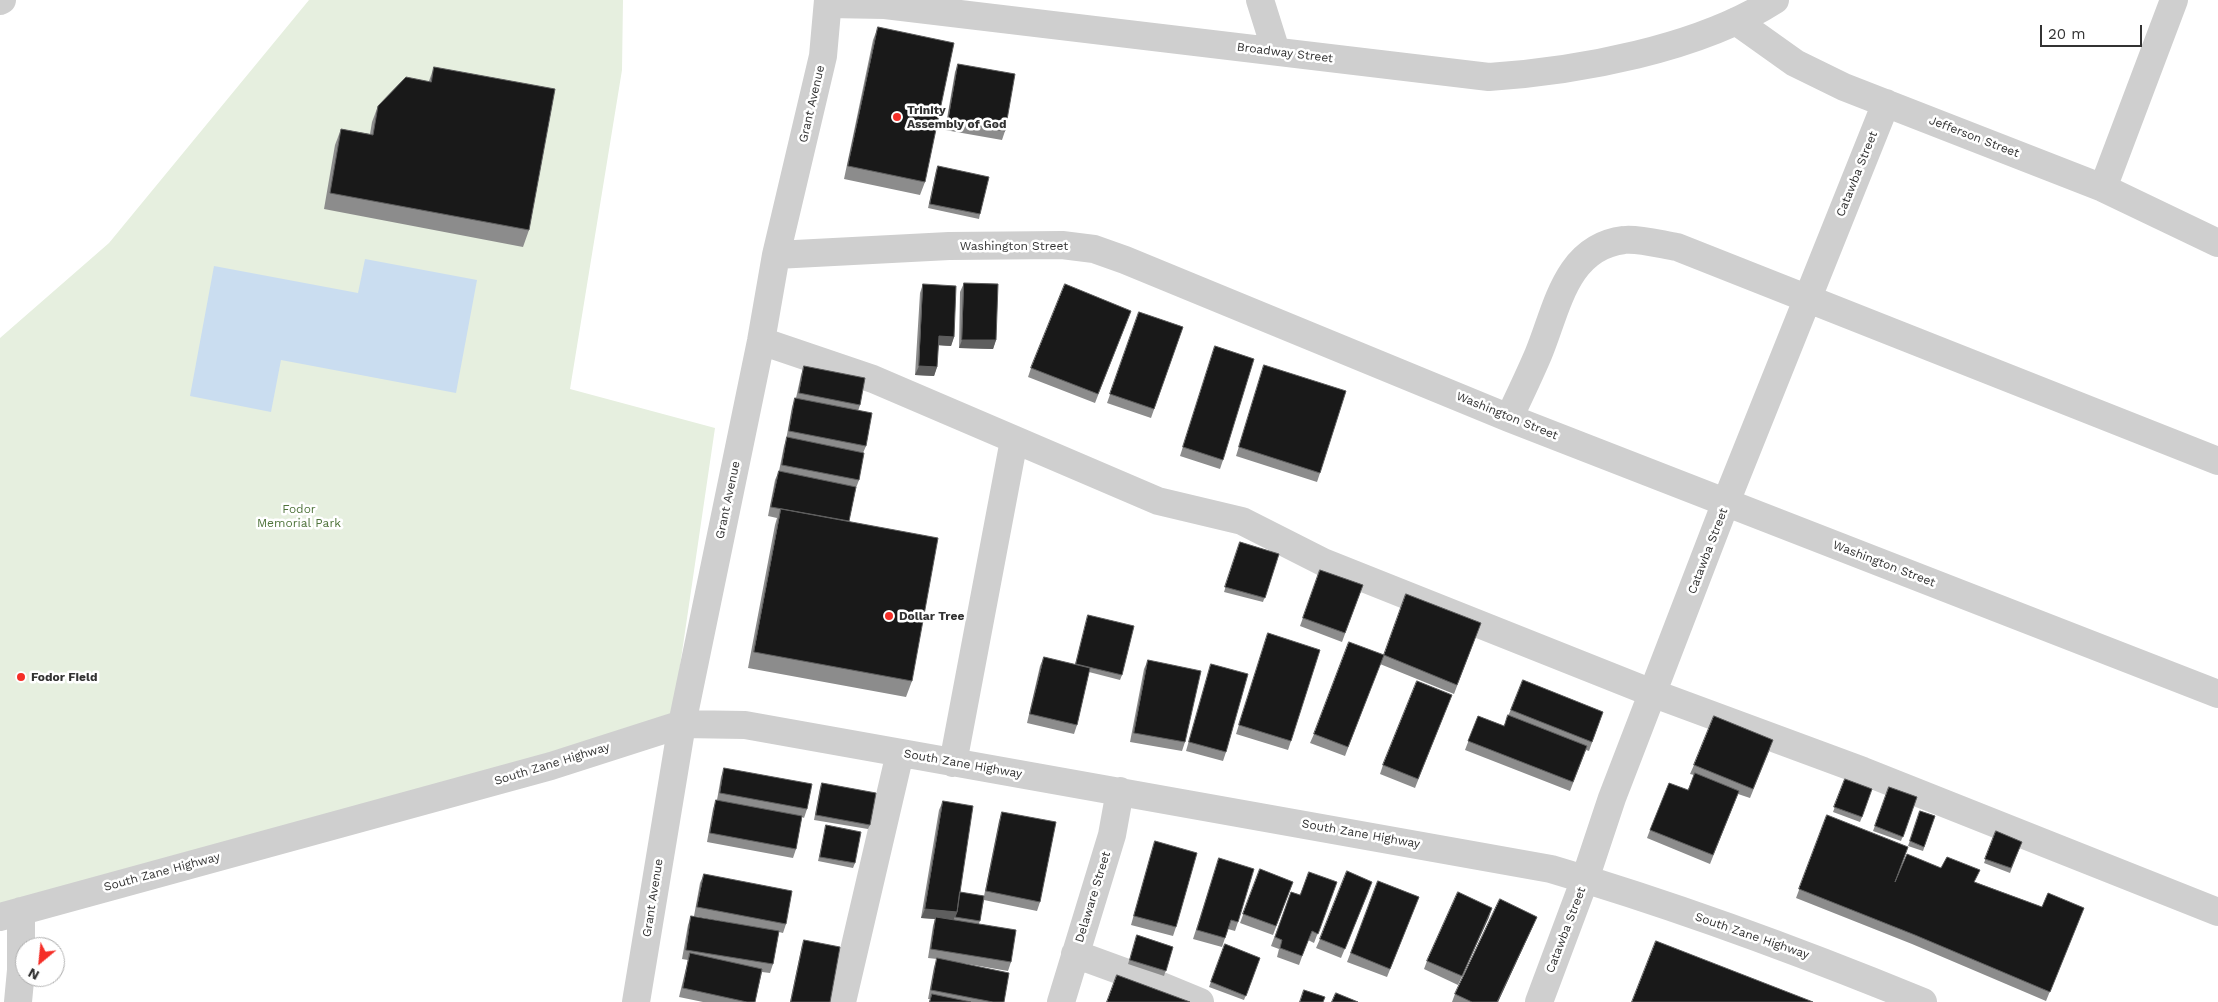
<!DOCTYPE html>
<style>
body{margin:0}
#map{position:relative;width:2218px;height:1002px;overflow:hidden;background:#fff;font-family:"Work Sans",sans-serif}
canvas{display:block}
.north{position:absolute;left:15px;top:937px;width:50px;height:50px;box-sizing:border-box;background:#fff;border:1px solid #adadad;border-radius:50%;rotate:208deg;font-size:14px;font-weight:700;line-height:20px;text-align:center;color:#323232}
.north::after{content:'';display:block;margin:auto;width:18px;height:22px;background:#f52e27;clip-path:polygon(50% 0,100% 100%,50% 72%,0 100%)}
.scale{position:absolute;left:2040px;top:25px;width:102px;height:22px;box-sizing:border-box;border:2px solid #323232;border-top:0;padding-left:6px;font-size:15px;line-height:18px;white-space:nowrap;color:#323232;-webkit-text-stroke:4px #fff;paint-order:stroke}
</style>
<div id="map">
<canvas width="2218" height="1002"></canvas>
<div class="north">N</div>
<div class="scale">20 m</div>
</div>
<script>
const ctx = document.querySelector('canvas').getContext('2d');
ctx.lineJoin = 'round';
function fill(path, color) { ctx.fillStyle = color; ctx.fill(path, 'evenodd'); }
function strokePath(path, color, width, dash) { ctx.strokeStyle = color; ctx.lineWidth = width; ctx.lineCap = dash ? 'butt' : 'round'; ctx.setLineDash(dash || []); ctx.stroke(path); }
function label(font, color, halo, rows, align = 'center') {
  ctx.font = font + ' "Work Sans",sans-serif'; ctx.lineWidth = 5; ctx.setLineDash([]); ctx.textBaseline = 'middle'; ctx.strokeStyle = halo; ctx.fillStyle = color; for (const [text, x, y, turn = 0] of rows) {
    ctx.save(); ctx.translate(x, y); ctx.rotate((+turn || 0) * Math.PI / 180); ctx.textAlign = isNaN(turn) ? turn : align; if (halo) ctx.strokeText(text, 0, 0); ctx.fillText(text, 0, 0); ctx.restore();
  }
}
const green = new Path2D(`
 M309,0h314l-1,70 -52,319 145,39 -44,299 -671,178v-567l109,-95z`);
const water = new Path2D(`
 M365,259l112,21 -21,113 -175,-33 -10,52 -81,-16 24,-130 144,27z`);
const minor = new Path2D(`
 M1260,0l16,51
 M0,1l2,-1
 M828,4l57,1 604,72c89,-6 210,-28 286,-77
 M1736,21l59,42 49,24 259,101 115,55
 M2103,188l71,-188
 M776,255l173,-9 113,-1 32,4 31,11 384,158 709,276
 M761,341l112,38 285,122 84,20 81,41 329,131 211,78 355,141
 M1509,418c10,-21 20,-42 29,-63 19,-45 27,-108 86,-115 14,-2 39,5 53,7l541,214
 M953,763l61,-323
 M0,917l551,-151 131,-42 63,1 806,144c126,37 250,83 372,133
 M1075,954l74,27 51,21
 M18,1002l3,-32v-59
 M636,1002l46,-278 79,-383 15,-86 47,-199 5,-56
 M842,1002l58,-249
 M1061,1002l51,-167 8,-44
 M1539,1002l46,-123 27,-81 114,-296 160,-399`);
const wall = new Path2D(`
 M878,27l47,155 -5,13 -76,-16 29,-139z
 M958,64l47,67 -3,9 -57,-10 10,-58z
 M434,67l95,163 -6,17 -199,-38 11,-64 6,-16 29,5 2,-12 6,-16 51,-25z
 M938,166l42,48 -1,5 -51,-11 8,-37z
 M964,283l32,57 -3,9 -34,-1 1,-56z
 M923,284l31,53 -3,9 -13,-1 -1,22 -3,9 -19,-1 5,-82z
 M1131,311l-36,92 -67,-26 3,-9z
 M1139,312l44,15 -32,91 -44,-15z
 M1215,346l8,114 -3,9 -40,-13z
 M1264,365l56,108 -3,9 -81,-26z
 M804,366l56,39 -2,6 8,35 -3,7 -4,27 -3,8 -7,33 63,160 -6,16 -158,-29 27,-143 2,-7 -9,-2 7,-36 4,-9 5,-25 2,-6 6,-33 3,-9h1l5,-23z
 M1240,542l39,12 -16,48 -39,-10z
 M1320,570l43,15 -21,57 -42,-16z
 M1088,615l34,60 -2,5 -31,-8 -12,53 -3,9 -47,-11 13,-57 4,-9 31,8z
 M1481,623l-27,71 -74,-30 -35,92 -35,-13 4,-9 70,-79z
 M1268,633l23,108 -3,9 -52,-16z
 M1148,660l37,82 -3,9 -52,-9 14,-73z
 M1211,664l15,88 -3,9 -37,-10 22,-78z
 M1523,680l80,32 -14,39 -3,-1 -16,41 -105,-41 13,-34 26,10z
 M1452,695l-37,93 -35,-14 3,-9z
 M1770,749l-20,49 -12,-4 -28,70 -63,-26 3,-8 38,-40 6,-15 -4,-1 4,-9z
 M724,768l83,41 -3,9 -2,-1 -6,32 -3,9 -86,-16 6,-33 3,-9h1l4,-23z
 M1845,779l17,38 -2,5 -27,-10z
 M822,783l48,42 -2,4 -54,-9 6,-32z
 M1889,787l28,10 -16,44 -28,-10z
 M943,801l17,91 24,4 15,-75 3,-9 38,90 -3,9 -53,-11 -5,24 32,38 -3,9 -46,-8 42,39h-75l1,-3h-2l6,-32 3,-8 -9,-1 5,-32 2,-7 -14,-1 18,-108z
 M1920,811l15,5 -12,35 -15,-5z
 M1827,815l68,65 80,2 67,25 42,1 -38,93 -134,-57 -116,-46z
 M826,825l29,38 -2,5 -35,-7 7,-31z
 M1996,831l26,11 -12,31 -26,-10z
 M1155,841l21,86 -3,9 -42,-11 21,-75z
 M1219,858l19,64 -3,9 -7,-2 -6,18 -29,-8z
 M1260,869l33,13 -20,53 -33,-12z
 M704,874l82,50 -3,9 -4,-1 -6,32 -3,9 -8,-1 -7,30h-52l-24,-5 9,-37 -6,-1 6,-34 3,-9 47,8 -44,-8 6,-33z
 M1378,881l41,16 -32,80 -40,-15z
 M1337,882l-23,61 -6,-3 -9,25 -22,-8 2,-8 -8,-3 20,-54 9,3z
 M1369,891l-28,67 -25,-10 4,-9z
 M1489,917l-31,68 -34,-16 3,-8z
 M1537,917l-4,9 -35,76h-46l3,-8z
 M1137,935l36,12 -9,29 -36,-12z
 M804,940l26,62h-40l12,-57z
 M1225,944l35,14 -16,42 -35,-13z`);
const shadedWall = new Path2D(`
 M939,336l15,1 -3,9 -16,-1z
 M962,340h34l-3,9 -34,-1z
 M919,366l18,1 -3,9 -19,-1z
 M1492,908l-3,9 -31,68 4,-9z
 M925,909l32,3 -4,9 -17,-4 -1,2 -14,-1z
 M1537,917l-4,9 -35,76h-1z`);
const building = new Path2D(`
 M878,27l76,16 -29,139 -77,-16z
 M958,64l57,10 -10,57 -57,-10z
 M434,67l121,22 -26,141 -199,-37 11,-64 32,6 5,-29 28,-29 25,5z
 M938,166l51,11 -9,37 -50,-10z
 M964,283l34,1 -2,56h-34z
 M923,284l33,2 -2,51 -15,-1 -2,31 -18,-1z
 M1065,284l66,27 -33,83 -67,-26z
 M1139,312l44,15 -29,82 -44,-15z
 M1215,346l39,13 -31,101 -40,-13z
 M1264,365l82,26 -26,82 -81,-26z
 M804,366l61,12 -5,27 -61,-12z
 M795,398l77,15 -6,33 -77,-15z
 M787,437l77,16 -5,27 -77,-15z
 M779,471l77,16 -7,34 -78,-14z
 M781,509l157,29 -26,143 -158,-29z
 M1240,542l39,12 -14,44 -40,-11z
 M1320,570l43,15 -18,48 -42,-15z
 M1406,594l75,29 -24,62 -73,-30z
 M1088,615l46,11 -12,49 -46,-11z
 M1268,633l52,17 -29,91 -52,-16z
 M1349,642l35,13 -36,92 -34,-13z
 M1044,657l46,11 -13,57 -47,-11z
 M1148,660l53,11 -16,71 -51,-9z
 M1211,664l37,10 -22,78 -37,-10z
 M1523,680l80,32 -11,30 -81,-32z
 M1417,681l35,14 -34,84 -35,-14z
 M1508,715l79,31 -14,36 -105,-41 10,-25 26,10z
 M1714,716l59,24 -20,49 -59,-24z
 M724,768l88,16 -5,25 -87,-16z
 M1695,773l44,18 -26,64 -63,-25 19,-47 19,7z
 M1845,779l27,10 -10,28 -28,-10z
 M822,783l54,10 -6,32 -54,-10z
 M1889,787l28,10 -14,40 -28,-11z
 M716,800l86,16 -6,33 -86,-16z
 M943,801l30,5 -16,106 -32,-3z
 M1920,811l15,5 -11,31 -14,-6z
 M1002,812l54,10 -16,80 -54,-11z
 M1827,815l81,32 -13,35 12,-28 34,14 6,-11 33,13 -6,12 68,25 6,-14 36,15 -34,84 -135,-57 -116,-46z
 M826,825l35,7 -6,31 -35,-6z
 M1996,831l26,11 -11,26 -26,-9z
 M1155,841l42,12 -21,74 -42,-11z
 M1219,858l35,11 -16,53 -7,-2 -6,18 -28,-8z
 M1260,869l33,13 -17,44 -33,-12z
 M1347,871l25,11 -27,67 -25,-10z
 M1309,872l28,10 -19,52 -6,-3 -10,25 -22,-8 2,-8 -7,-3 16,-45 9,3z
 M704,874l88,17 -6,33 -89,-17z
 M1378,881l41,16 -29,72 -39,-16z
 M960,892l24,4 -4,25 -25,-4 2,-5z
 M1458,892l34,16 -30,68 -35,-15z
 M1500,899l37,18 -40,85h-25l-17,-8z
 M691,916l88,15 -6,33 -87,-14z
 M936,917l80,13 -5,32 -80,-13z
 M1137,935l36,12 -7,24 -36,-11z
 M804,940l36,7 -10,55h-39z
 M1656,941l157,61h-181z
 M1225,944l35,14 -14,38 -35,-14z
 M690,953l72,16 -7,33h-8l-64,-14z
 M937,958l72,15 -5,29h-11l-62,-12z
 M1117,975l73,27h-83z
 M1304,990l21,7 -2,5h-23z
 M1336,993l22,9h-26z
 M932,994l39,8h-41z`);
const markers = [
 [897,117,5,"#f52e27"],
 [889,616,5,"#f52e27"],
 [21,677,5,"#f52e27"]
];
const streetNames = [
 ["Broadway Street",1285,53,7],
 ["Grant Avenue",812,104,-77],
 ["Jefferson Street",1974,137,21],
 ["Catawba Street",1857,174,-68],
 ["Washington Street",1014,246],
 ["Washington Street",1507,416,22],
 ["Grant Avenue",728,500,-78],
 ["Catawba Street",1708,551,-69],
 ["Washington Street",1884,564,21],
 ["South Zane Highway",552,764,-17],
 ["South Zane Highway",963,764,10],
 ["South Zane Highway",1361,834,10],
 ["South Zane Highway",162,872,-15],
 ["Delaware Street",1093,897,-73],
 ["Grant Avenue",653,898,-81],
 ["Catawba Street",1566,930,-69],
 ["South Zane Highway",1752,936,19]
];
const poiNames = [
 ["Trinity",907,110],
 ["Assembly of God",907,124],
 ["Dollar Tree",899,616],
 ["Fodor Field",31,677]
];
const parkNames = [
 ["Fodor",299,509],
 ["Memorial Park",299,523]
];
fill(green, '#e6efdf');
fill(water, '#caddf0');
strokePath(minor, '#cfcfcf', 28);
fill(wall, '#8c8c8c');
fill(shadedWall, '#5e5e5e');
fill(building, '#191919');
strokePath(building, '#5e5e5e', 1);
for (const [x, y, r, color] of markers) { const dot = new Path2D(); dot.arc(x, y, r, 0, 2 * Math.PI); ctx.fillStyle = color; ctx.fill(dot); strokePath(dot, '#fff', 2); }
label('12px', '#323232', '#fff', streetNames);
label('bold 12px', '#323232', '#fff', poiNames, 'left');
label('12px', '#4e733a', '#fff', parkNames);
</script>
